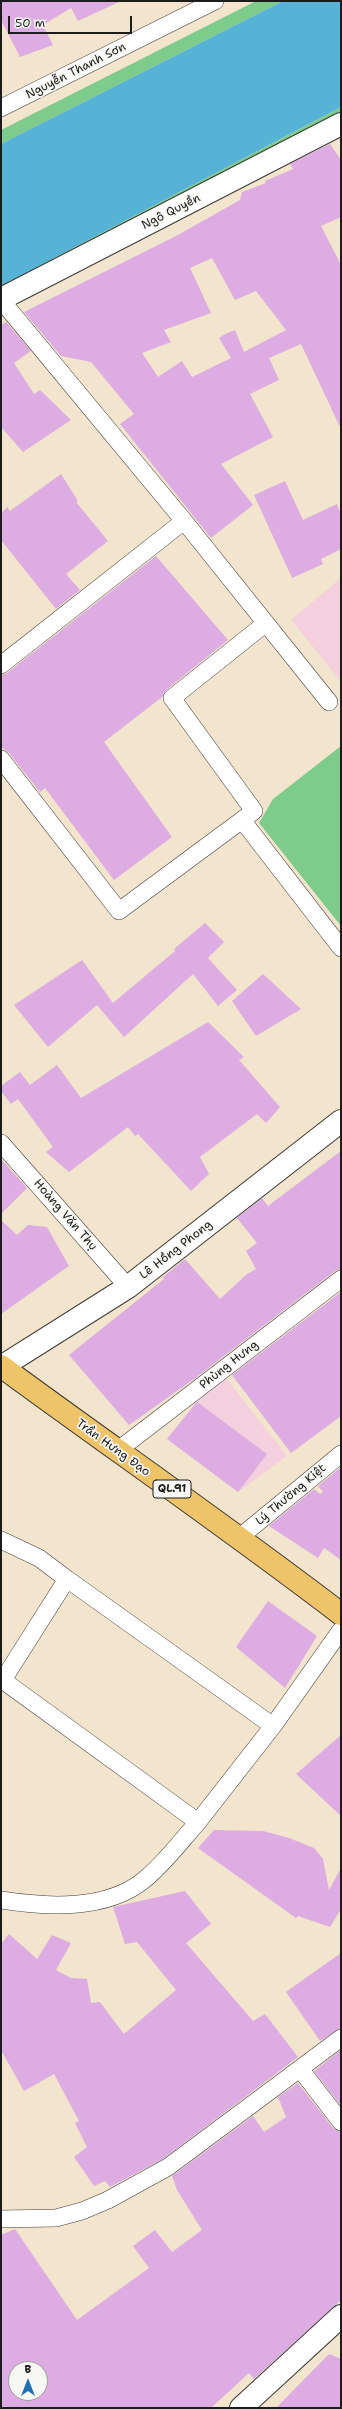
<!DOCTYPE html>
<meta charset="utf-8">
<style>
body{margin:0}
#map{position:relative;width:342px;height:2409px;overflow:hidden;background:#f2e4cd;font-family:"Shantell Sans",sans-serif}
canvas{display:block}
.frame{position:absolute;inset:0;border:2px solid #1c1c1c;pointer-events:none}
.north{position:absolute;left:8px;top:2361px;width:40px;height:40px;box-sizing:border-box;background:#f6f6f2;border:1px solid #9f9f9c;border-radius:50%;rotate:0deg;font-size:11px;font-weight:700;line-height:16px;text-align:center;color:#1c1c1c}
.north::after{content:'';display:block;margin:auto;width:14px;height:18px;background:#1f6fb2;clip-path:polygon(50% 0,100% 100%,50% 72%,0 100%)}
.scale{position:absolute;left:8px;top:16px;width:124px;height:18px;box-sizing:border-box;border:2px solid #1c1c1c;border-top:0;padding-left:5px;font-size:12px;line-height:14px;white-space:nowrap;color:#1c1c1c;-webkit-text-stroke:3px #f6f6f2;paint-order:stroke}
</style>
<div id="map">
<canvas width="342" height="2409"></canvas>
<div class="frame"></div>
<div class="north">B</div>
<div class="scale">50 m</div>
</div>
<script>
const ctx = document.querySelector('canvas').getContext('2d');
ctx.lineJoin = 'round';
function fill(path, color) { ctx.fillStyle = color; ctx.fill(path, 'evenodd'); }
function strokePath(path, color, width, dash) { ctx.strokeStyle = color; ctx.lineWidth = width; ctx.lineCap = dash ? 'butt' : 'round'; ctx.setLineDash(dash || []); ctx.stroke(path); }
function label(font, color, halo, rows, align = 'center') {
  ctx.font = font + ' "Shantell Sans",sans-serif'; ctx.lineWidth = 3.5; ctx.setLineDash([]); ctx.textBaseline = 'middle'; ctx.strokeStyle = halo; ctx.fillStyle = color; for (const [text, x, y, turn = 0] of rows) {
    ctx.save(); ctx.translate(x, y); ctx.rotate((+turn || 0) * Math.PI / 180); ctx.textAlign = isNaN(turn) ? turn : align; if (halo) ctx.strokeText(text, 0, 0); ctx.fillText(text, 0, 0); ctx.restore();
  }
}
const built = new Path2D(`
 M341,578v103l-50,-61z
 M226,1378l61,78 -49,36 -71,-53 29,-37z`);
const green = new Path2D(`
 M256,1h27l-282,143v-14z
 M341,107v13l-340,179v-13z
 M341,746v180l-82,-103 14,-24z`);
const water = new Path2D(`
 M283,1h58v106l-340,179v-142z`);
const building = new Path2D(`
 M1,1h120l-43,20 -7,-13 -28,17 10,20 -33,12 -19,-37z
 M330,144l11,16v57l-20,9 20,39v164l-40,-85 -32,14 10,22 -29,14 23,43 -52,27 32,41 -42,33 -91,-114 14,-10 -43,-52 -30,-6 -37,-44 152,-76 64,-36 2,-8 24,-9 -1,-2 28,-12 -3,-5zM212,258l23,42 21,-9 30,39 -42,22 -9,-22 -10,4 -6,4 12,20 -39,19 -10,-16 -24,16 -16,-24 29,-11 -7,-12 47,-17 -21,-45z
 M6,322l25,29 -17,12 20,31 6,-4 31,30 -48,32 -22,-25v-102z
 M61,474l17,27 -2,1 32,39 -42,33 14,16 -24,19 -55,-69v-26l6,-7 3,4z
 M285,481l18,39 34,-16 4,11v34l-20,10 2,5 -31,14 -38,-83z
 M156,556l72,84 -62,50 -4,7 -58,45 68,95 -58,43 -69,-92 -5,4 -31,-39 -8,-6v-72l6,-2z
 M205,923l19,19 -16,16 29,32 -19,16 -25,-32 -69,63 -27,-32 -49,42 -34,-42 68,-45 31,43 62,-52 -1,-2z
 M263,974l38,35 -45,27 -24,-35z
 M208,1022l36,35 -5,3 41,47 -14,16 -9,-9 -57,43 9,17 -18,17 -53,-57 -3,2 -7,-9 -59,45 -23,-20 7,-5 -35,-48 -7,5 -10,-13v-5l19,-14 10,13 27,-20 24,33z
 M341,1151v118l-6,2 -141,108 -65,46 -60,-70 95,-76 -1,-2 22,-18 35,40 27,-25 9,-5 -10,-18 11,-8 -20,-25 25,-20 6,8z
 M1,1159l26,29 -26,26z
 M1,1220l16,15 11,-10 19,2 22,39 -68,48z
 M341,1292v124l-50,37 -59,-78z
 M197,1402l70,52 -29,38 -71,-53z
 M341,1467v93l-17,-12 -6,10 -49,-32 45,-37 6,5 3,-2 -5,-6z
 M268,1601l49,35 -32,52 -49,-41z
 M341,1735v81l-45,-42z
 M214,1830l49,1 26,7 25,10 9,11 6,31 12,-22v41l-11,18 -32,-11 -2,2 -98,-70z
 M185,1891l26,33 -25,19 67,78 12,-7 33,43 -135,102 -53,28 -5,-6 -11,5 -20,-29 13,-10 -12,-24 4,-2 -25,-47 -30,17 -23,-41v-106l8,-10 28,25 15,-24 19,8 -15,27 15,8 16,1 4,24 9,-1 24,32 52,-44 -39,-48 -12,2 -12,-37z
 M341,1953v75l-21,13 -34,-49z
 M341,2050v56l-27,-35z
 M298,2083l35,45 8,4v168l-87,79 -5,-6 -38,35h-210v-173l14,-6 62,91 72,-52 -16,-22 22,-16 17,22 30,-22 -25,-40 -5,-14 81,-60 11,16 22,-15 -8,-20zM16,2369h24v24h-24z
 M329,2354l12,5v49h-65z`);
const minor = new Path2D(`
 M1,108l214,-107
 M1,300l183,221 145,181
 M1,665l183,-144
 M1,759l118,152 123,-91 99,128
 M242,820l12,-9 -82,-113 94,-75
 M1,1143l127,144
 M117,1451l224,-172
 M240,1537l101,-83
 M1,1540l38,18 28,21
 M1,1679l197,143 75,-96 68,-96
 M3,1680l64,-101 206,147
 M1,1900c45,7 105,11 143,-20 20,-16 37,-39 54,-58
 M301,2070l40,52
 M1,2219l55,-1 26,-7 26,-11 60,-33 173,-129`);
const tertiary = new Path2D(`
 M1,299l340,-175
 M1,1367l127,-80 213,-166
 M241,2408l100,-92`);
const trunk = new Path2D(`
 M1,1366c113,83 229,163 340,248`);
const shields = [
 [172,1489,38]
];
const shieldNames = [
 ["QL.91",172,1489]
];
const streetNames = [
 ["Nguyễn Thanh Sơn",76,71,-27],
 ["Ngô Quyền",171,212,-27],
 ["Hoàng Văn Thụ",65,1215,49],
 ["Lê Hồng Phong",176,1250,-38],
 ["Phùng Hưng",229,1365,-38],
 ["Trần Hưng Đạo",113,1448,36],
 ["Lý Thường Kiệt",291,1495,-40]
];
fill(built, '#f4cfdd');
fill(green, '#7dcc8c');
fill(water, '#57b3d5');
fill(building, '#dcace2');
strokePath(minor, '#3c3a37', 18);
strokePath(tertiary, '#3c3a37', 24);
strokePath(trunk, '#3c3a37', 24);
strokePath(minor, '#fff', 17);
strokePath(tertiary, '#fff', 22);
strokePath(trunk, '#efc469', 22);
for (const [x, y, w] of shields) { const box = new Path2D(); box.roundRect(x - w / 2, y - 9, w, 18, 3); ctx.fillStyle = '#f6f6f2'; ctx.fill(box); strokePath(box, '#1c1c1c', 1); }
label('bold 11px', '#1c1c1c', null, shieldNames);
label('12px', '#1c1c1c', '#f6f6f2', streetNames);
</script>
